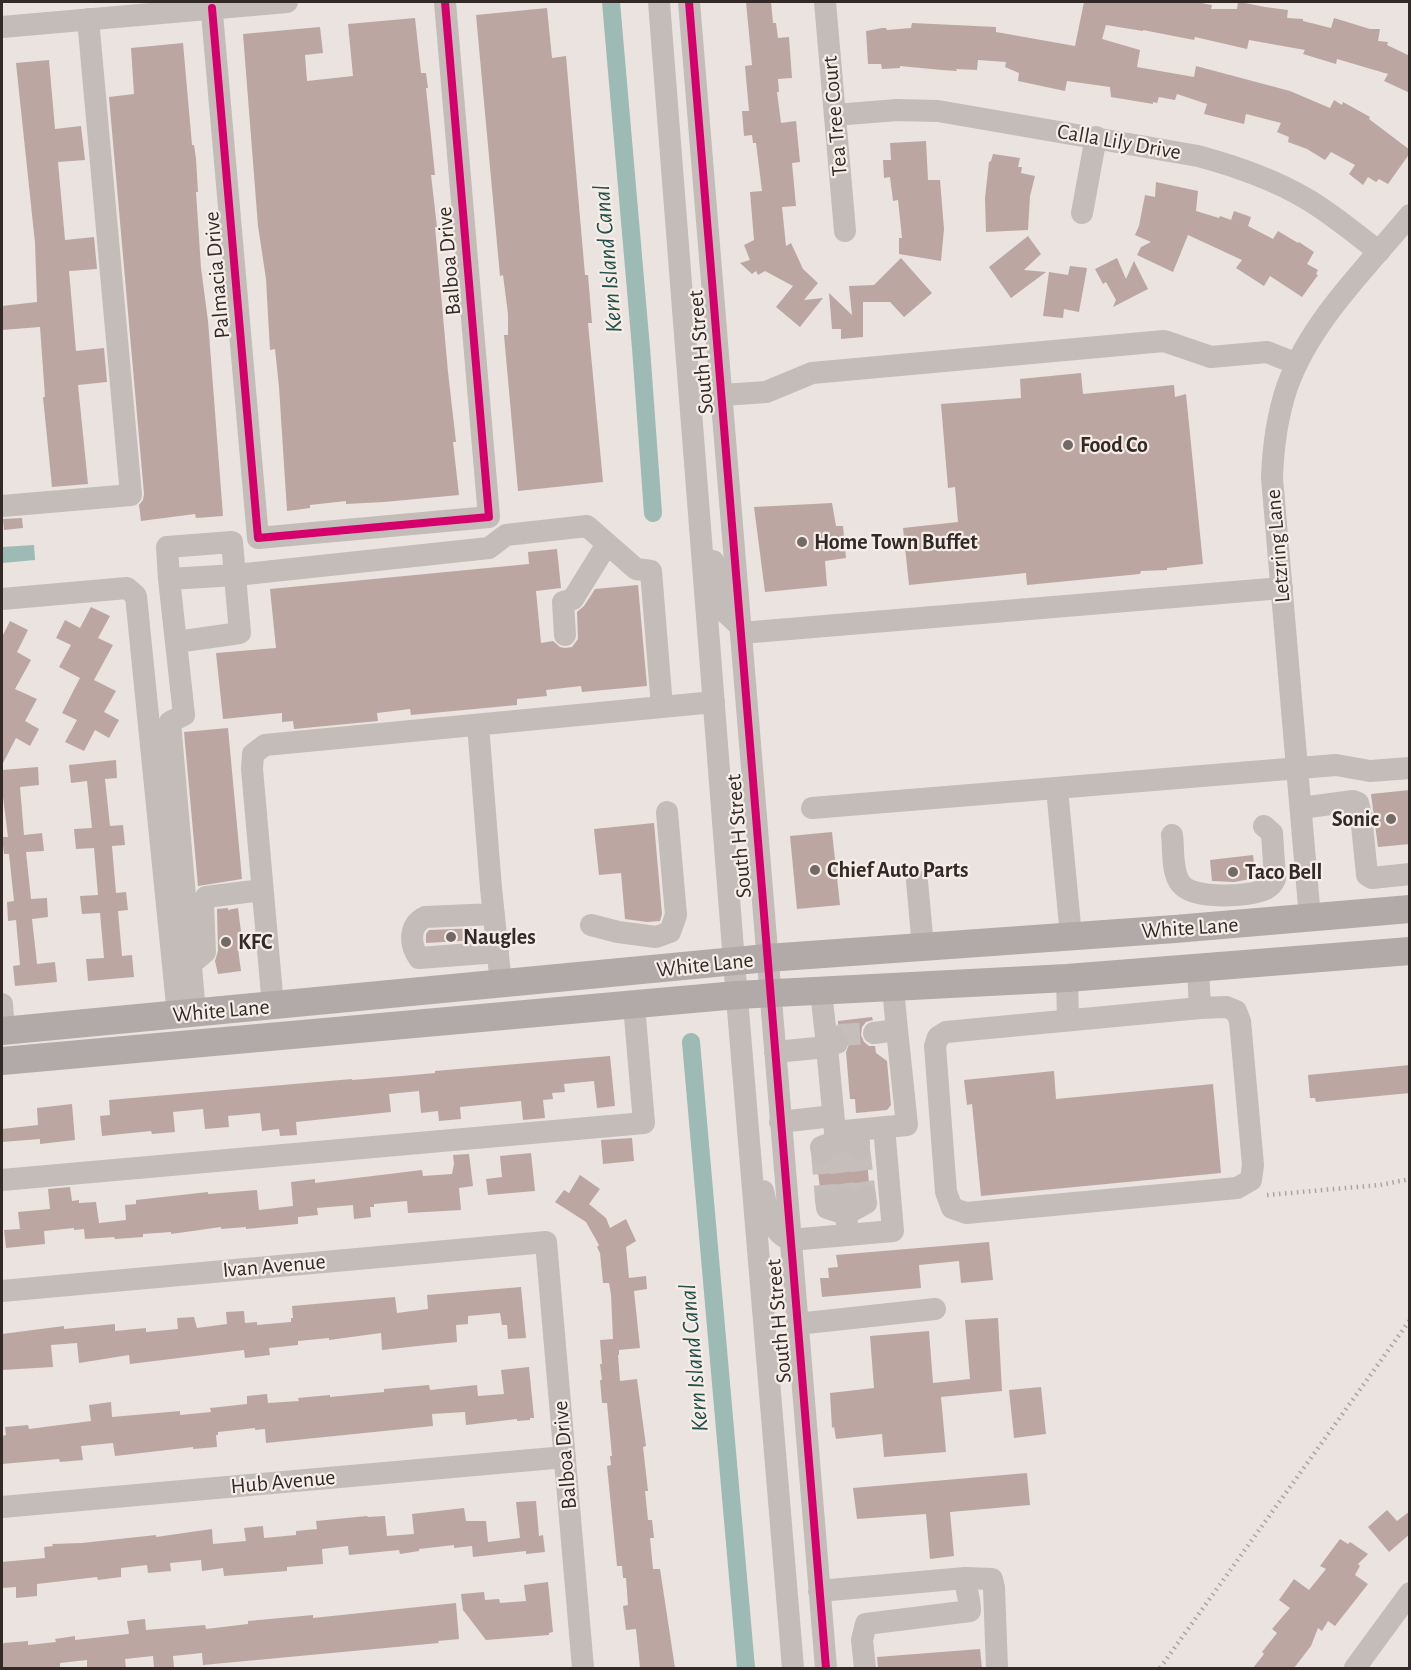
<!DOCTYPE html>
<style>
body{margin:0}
#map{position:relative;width:1411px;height:1670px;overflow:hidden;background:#eae3df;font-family:"Alegreya Sans",sans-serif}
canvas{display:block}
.frame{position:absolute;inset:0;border:3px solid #332927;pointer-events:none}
</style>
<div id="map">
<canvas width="1411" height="1670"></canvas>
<div class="frame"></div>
</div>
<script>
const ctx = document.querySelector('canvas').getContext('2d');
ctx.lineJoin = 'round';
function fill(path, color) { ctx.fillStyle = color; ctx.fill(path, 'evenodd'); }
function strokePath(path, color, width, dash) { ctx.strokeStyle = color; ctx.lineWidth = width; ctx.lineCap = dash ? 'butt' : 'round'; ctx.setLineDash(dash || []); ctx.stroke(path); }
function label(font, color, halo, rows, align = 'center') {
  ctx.font = font + ' "Alegreya Sans",sans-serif'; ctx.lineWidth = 4.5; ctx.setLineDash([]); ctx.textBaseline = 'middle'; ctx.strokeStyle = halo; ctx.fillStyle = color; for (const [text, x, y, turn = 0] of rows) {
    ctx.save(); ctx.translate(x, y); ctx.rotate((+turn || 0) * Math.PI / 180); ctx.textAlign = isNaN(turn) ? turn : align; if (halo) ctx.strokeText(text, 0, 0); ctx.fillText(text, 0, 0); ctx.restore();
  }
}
const water = new Path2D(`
 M34,545l1,15 -33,3v-16z`);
const canal = new Path2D(`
 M611,2l30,346 12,165
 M691,1042l55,626`);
const building = new Path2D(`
 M746,2h25l2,21h3l2,15 11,-1 3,41 -14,1 1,13h-2l4,31 15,-2 4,41 -8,1 4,43 -14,1 4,39 5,-3 12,26 15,14 -14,17 19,-2 -23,29 -24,-20 17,-21 -28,-15 -7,4 -2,-4 -4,3 -12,-11 10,-3 -6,-15 10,-5 -4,-48 12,-1 -6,-48h-3l-1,-8 -8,1 -2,-25h7l-4,-45 7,-1z
 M1084,2h112l16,3 -1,4h26l1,-7h2l25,5 23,3 -1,8 16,1v2l28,7 3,-10 36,11h10l-2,12 10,1 -1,3 23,11v37l-26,-12 4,-7 -51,-15 -1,5 -33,-10 2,-4 -56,-10 -2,9 -52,-12 -1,3 -51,-10v1l-37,-6 -4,14 38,11 -3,17 57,10 2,-11 94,25 40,17 4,-8 8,5 1,-3 27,15 -1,2 41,31v3l-22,31 -9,-5 -3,3 -8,-5 -5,8 -14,-11 6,-9 -24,-13 -6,8 -18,-11 -19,-7 1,-5 -12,-5 4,-9 -35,-9 -2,10 -40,-10 3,-10 -30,-10 -2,6 -16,-3 -2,6 -4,-1v2l-42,-7 -1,-10 -43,-6 -2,10 -47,-10 1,-8 -14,-6 1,-5 -28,-2 -1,10 -21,-1 1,2 -15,-1 -42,-4v2l-18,1 -1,-5h-13l-2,-33 16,-3h4l1,2 24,-2 1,-5 84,4v5l79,14z
 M547,8l5,50 14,-2 19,219h3l4,48h-4l15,159 -85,9 -14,-156h4v-21l-5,-39 -3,1 -24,-261z
 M415,18l6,55h5l2,15h-2l9,87h-4l6,52h-2l13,145 8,70h-3l6,53 -75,7 -38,2v-3l-36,4v3l-23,3 -8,-124 -4,-38 -5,1 -1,-17 -3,-54 -8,-53 -15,-192 77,-7 3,26 -18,2 2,26 46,-5 -5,-52z
 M183,43l9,102h2l2,14 2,33h-2l5,76 7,53 15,195 -27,2 -1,-4 -54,7 -2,-16 4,-5 1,-6 -35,-397 25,-3 -3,-46z
 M49,60l6,69 26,-3 4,34 -27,2 7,78 29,-3 3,32 -28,2 7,80 28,-3 3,34 -29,3 10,99 -36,3 -9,-90h2l-5,-70 -38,3v-24l35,-4 -2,-59 -19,-180z
 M926,141l2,39h12l4,49 -3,32 -42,-7v-16h3l-4,-38 -5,1 -3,-24 -6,1 -1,-18h8l-1,-17z
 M993,154l27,4 -2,9h4l-1,6 14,3 -5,20 -2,34 -42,2 -1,-34 4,-36 2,-1z
 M1156,182l42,9 -2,20 23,7 1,-2 11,4 3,-9 17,6 -3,9 25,13 5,-8 20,12 1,-1 15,10 -7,12 11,6 -2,4 2,1 -16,22 -32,-21 -6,10 -28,-18 6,-8 -54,-25 -15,37 -36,-17 4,-8 10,-5 -16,-7 4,-9 6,-31 10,2z
 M1028,236l13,18 -17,16 22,2 -35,26 -22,-31z
 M901,258l31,35 -28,24 -14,-15h-27v35l-22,2v-10h-9l-3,-36 23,22 -3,-29 25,-1z
 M1117,258l9,21 8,-18 14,28 -35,18 3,-7 -10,-18 -3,2 -8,-15z
 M1070,266l17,2 -8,44 -15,-3 -1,9 -20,-2 6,-44 19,3z
 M1081,373l2,21 91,-9 1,12 11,-3 17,170 -36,4v2l-26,1 -1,3 -113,11 -1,-12 -117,12 -6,-57 55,-6 -3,-35 -7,1 -7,-84 80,-6 -1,-19z
 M832,503l4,23h7l3,32 -21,3 2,25 -62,6 -11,-85z
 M22,518l1,10 -19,2 -1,-11z
 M557,549l4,39 -25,3 5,52 12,-2 7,6 5,1 7,-1 6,-8 -1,-27 7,-6 11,-17 43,-4 9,101 -65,6 -1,-6 -35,4 1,6 -30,3v6l-106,10 -1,-6 -33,4 1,8 -84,8 -1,-8 -11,1v-9l-59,6 -7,-66 60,-5 -6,-59 259,-25 -1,-12z
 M91,607l19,9 -12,22 15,7 -19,35 22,11 -12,21 15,8 -10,18 -14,-8 -11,21 -19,-9 12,-22 -15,-7 18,-35 -21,-11 12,-22 -15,-7 9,-18 15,8z
 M10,621l18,9 -11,22 14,8 -16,29 22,10 -12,22 14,8 -9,17 -14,-8 -14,27v-128z
 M228,728l14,151 -44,7 -14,-154z
 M116,760l1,18 -12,1 5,47 13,-1 2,20 -13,1 4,47 10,-1 2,18 -10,1 4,45 10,-1 2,22 -46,4 -2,-22 18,-1 -4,-45 -18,1 -2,-18 18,-1 -4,-47 -18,1 -2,-20 18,-1 -5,-47 -16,2 -2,-18z
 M38,767l1,18 -19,2 4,48 18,-2 2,18 -18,1 5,47 16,-1 1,19 -16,2 5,45 18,-2 2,20 -42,4 -2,-20 7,-1 -4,-45 -8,1 -1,-19 7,-1 -5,-47h-5l-2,-17h6l-6,-48v-19z
 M1410,790v54l-32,3 -7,-53z
 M654,823l8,91 -2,7 -13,1 -22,-3 -4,-46 -22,2 -5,-46z
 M832,832l8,73 -43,4 -7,-73z
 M1253,855l3,23 -22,4 -22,-1 -2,-21z
 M228,908v2l10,-2 5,40 -5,1 3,22 -23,3 -3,-13 3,-10 -1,-42z
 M478,928l1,12 -53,3v-9l3,-4z
 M872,1017l1,3 -7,2 -4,5 -1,8 3,7 5,4h6l1,7 11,8 4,44 -4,5 -31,3 -1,-14h-5l-4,-47 4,-10 -5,-13 -7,-5v-3z
 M610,1056l5,50 -18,2 -3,-27 -30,3 1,8 -13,1 1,6 -10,1 2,18 -22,2 -2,-19 -61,6 1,12 -22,2 -1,-10 -17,2 -2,-22 -30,3 2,18 -95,10 1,13 -17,1 -1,-7 -17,2 -2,-18 -32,3 1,11 -24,2 -2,-20 -30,3 2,20 -23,2 -1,-3 -49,5 -2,-20 10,-1 -1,-15 243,-21v1l50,-4 33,-3v-2z
 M1410,1065v28l-94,9 -1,-4h-5l-2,-23z
 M1054,1071l2,28 157,-15 8,89 -240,23 -9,-92 -5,1 -3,-25z
 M72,1104l3,36 -35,4v-5l-38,3v-13l36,-4 -1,-17z
 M632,1138l2,23 -31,3 -2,-24z
 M531,1153l4,38 -47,4 -2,-16 16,-2 -2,-21z
 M469,1154l4,32 -14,2 2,22 -53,3 -1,-12 -33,3v3h-4l1,10 -17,2 -1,-14 -36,3 1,7 -20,2v7l-52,5v-2l-25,2v-2l-50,7v-2l-28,2v3l-28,2 -1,-2 -29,2 -1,-10 -10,1v-2l-30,3 1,13 -39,4 -2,-18 16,-1 -2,-17 32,-3 -2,-20 22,-2 2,14 7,-1v3l17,-1 3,21 27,-3 -1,-15 11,-1v-4l72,-8v2l49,-4 2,20 34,-4 -2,-24 24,-3v4l107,-13 1,6 29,-2 2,-10 -1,-9z
 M838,1155h9l5,5 6,2 9,-2 2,23h-6l-9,6 -11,-4 -9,5 -9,-3 -5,1 -3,-23h8z
 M580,1175l20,14 -11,15 17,14 4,10 16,-9 10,22 -10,6 3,31 17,-2 1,13 -13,2 6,57 -21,2v5h-1l2,26 17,-2 9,67 -3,1 5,44h-3l3,29h4l2,18h-4l3,31h7l15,99h-35l-4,-39 -10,1 -3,-24 5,-1 -2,-27h-3l-1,-12h-5l-10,-100 4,-1 -1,-9h2l-5,-53h-5l-2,-23h2l-2,-16h2l-2,-24 13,-1 -2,-45 -2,-11h-6l-3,-30 -3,-6 2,-2 -13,-23 -31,-20 9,-12 5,3z
 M989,1242l4,38 -32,3 -2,-22 -40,4 2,23 -99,9 -2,-19h9l-1,-10 10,-1 -2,-12z
 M521,1287l5,51 -18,1 -1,-14h-5l-2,-12 -32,3v8l-12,1 1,17 -30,3 -45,5 -1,-17 -52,7v-2l-31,3v4l-29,3 1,7 -25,3 -1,-8 -114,14 -1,-9 -50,8 -2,-20 -26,2 2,22 -51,3v-36l62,-8v3l51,-5v7l31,-3v4l32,-3 -1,-11 17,-1 3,11 30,-4 -1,-12 18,-1 1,12 12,-1v3l34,-3v-4h2l-1,-12 103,-9 2,16 31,-4 -1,-14z
 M998,1318l4,73 -61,6 5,55 -62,5 -2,-23 -46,5 -2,-12 -2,1 -2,-35 44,-5 -4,-52 59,-5 4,52 37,-4 -5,-59z
 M529,1367l5,51h-4v2l-13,1v-2l-51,6 -1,-13 -33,2 1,12 -167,17 -1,-14 -10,1v-2l-37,4v3h-2l1,12 -24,2v-2l-78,9 -2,-13 -32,3 2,14 -23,2 -1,-3 -57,5v-28l4,-1 -1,-8 23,-2 1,4 62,-8 -2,-16 22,-3 1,15 68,-6v4l31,-3 -1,-4 37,-4v-8l20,-2 1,9 31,-2 -1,-3 32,-3v2l54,-5v-3l45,-4 1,5 47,-5 1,11 26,-2 -3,-24z
 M1041,1387l5,47 -32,4 -5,-48z
 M1027,1473l3,32 -80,7 4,44 -24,3 -4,-45 -69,5 -4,-31z
 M536,1501l3,35 4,-1 2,17 -19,2v-3l-53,6 -1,-11 -18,2v-3l-35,4v2l-19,3 -1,-4 -50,5 -1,-9 -26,3 1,15 -36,3v4l-63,5 -1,-8 -21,3 -1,-11 -31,3 1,8 -23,2 -1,-8 -26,3v9l-23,3 -1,-3 -60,7v12l-21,2v-11l-14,1v-26l43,-4 -1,-11 9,-1 -1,-2 30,-1 74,-8v2l56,-8 1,15 33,-3 -2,-13 19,-2 1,12 32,-3v-4l21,-2 -1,-8 51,-5 1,1 17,-1 2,20 27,-2 -2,-20 52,-6 2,13h20l2,21 32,-4 -4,-36z
 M1387,1510l10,11 13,-10v23l-21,18 -21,-25z
 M1340,1539l8,5 2,-2 18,12 -10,10 2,2 -5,9 13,9 -33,42 -7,-5 -6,10 -4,-3 -7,18 -17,22h-41l11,-14 -2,-2 15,-19 -5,-4 18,-21 -11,-8 15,-21 15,11 17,-21 -6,-3z
 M548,1582l5,50 -4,1v2l-63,5 -23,-30 -2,-16 23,-2 1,8 14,-1 1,4 26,-2 -2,-16z
 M456,1603l3,36 -21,2 1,2 -236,22 -1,-12 -29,3 1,12h-11l-9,-1 -1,-11 -28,3 1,9h-39v-8l-27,3v5h-58v-23l2,-2 24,-2v4l28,-3 -1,-3 20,-3v4l54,-6 -2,-13 18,-2 1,11 59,-5 1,4 42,-5v-3l65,-6v3z
 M980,1649l2,19h-104l-1,-11z`);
const minorTunnel = new Path2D(`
 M838,1035l36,-2
 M859,1149l6,47
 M838,1151l6,47
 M822,1152l4,48`);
const minor = new Path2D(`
 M211,2l47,536 231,-21 -44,-515
 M659,2l75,960 59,706
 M689,2l137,1666
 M825,2l20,229
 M2,27l285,-25
 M835,115l62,-5 41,1 260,45c37,10 73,22 107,42 26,15 50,35 74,54
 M1082,213l14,-76
 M723,395l43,-3 46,-19 352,-32 47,16 56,-5 30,12
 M2,506l129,-11 -43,-476
 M713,561l13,52 14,13
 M169,579l-2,-32 65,-5 8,91 -64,9
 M2,599l125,-11 9,8 42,419
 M741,633l541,-45
 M565,635l-2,-33 10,-3 34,-55
 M478,725l13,163 10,96
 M1057,789l14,147
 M812,808l524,-43 34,6 40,-3
 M1301,808l52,-7 5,2 3,12 6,60 5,3 38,-4
 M1172,835c2,14 -1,37 9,49 12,16 69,13 85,5 5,-3 7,-5 9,-10l-3,-46 -8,-7
 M917,881l6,66
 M494,914l-69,3c-16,8 -16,27 -6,41l79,-6
 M1310,918l-38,-440c1,-31 5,-61 15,-91 23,-65 79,-119 123,-172
 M591,925l27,7 38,5 14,-5 6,-17 -9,-103
 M190,965l15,-13 -2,-48 3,-7 56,-7
 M1198,969l2,39 -254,24 -8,5 -3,9 11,146 6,16 14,5 271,-25 14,-8 2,-15 -13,-144 -4,-10 -10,-4 -26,1
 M1067,978l1,42
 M821,991l5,46 7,-1 4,7
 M2,1004l2,27
 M273,1006l-21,-237 1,-15 12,-9 449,-43
 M195,1013l-25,-291 14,-7 -15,-136 67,-4 253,-27 17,-13 81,-9 49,43 15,2 11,136
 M874,1033l23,-3 -4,-42
 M826,1037l9,95 72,-7 -10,-95
 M775,1052l52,-5
 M780,1122l53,-6
 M822,1152l-1,-5 15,-6 23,1v7
 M2,1180l642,-57 -10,-118
 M763,1191c5,20 7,41 27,49l103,-9 -9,-104
 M826,1200l1,8 19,6 -2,-16
 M848,1235l-2,-21 20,-11 -1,-7
 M2,1291l544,-49 37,426
 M797,1324l138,-15
 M2,1507l563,-50
 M965,1578l27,1 2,9 3,80
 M819,1591l146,-13c1,12 5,21 5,33l-104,13 -4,16 3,28
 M1355,1668l55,-75`);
const major = new Path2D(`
 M2,1031l765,-73 408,-29 235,-20
 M2,1061l735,-66 330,-17 343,-27`);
const rail = new Path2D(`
 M1267,1195l113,-10 30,-6
 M1160,1668l250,-348`);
const cycleway = new Path2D(`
 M689,2l137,1666
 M212,8l46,530 231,-21 -44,-515`);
const markers = [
 [1068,445,6,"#736a67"],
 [802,542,6,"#736a67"],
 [1391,819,6,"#736a67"],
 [815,870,6,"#736a67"],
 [1233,872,6,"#736a67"],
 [451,937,6,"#736a67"],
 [226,942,6,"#736a67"]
];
const streetNames = [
 ["Tea Tree Court",835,116,-95],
 ["Calla Lily Drive",1119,142,10],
 ["Balboa Drive",449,261,-95],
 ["Palmacia Drive",217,275,-95],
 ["South H Street",701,352,-95],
 ["Letzring Lane",1278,546,-95],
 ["South H Street",739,836,-95],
 ["White Lane",1190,928,-4],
 ["White Lane",705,965,-6],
 ["White Lane",221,1011,-5],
 ["Ivan Avenue",274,1266,-5],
 ["South H Street",779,1321,-95],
 ["Balboa Drive",565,1455,-95],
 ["Hub Avenue",283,1482,-5]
];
const poiNames = [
 ["Food Co",1080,445],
 ["Home Town Buffet",814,542],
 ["Sonic",1379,819,"right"],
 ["Chief Auto Parts",827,870],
 ["Taco Bell",1245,872],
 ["Naugles",463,937],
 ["KFC",238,942]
];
const waterNames = [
 ["Kern Island Canal",608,259,-95],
 ["Kern Island Canal",694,1358,-95]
];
fill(water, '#9ebab5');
strokePath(canal, '#9ebab5', 18);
fill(building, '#bca6a2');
strokePath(minorTunnel, '#c5beba', 22, [22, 11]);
strokePath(minor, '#c3bcb8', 22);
strokePath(major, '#b1aaa8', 28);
strokePath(rail, '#aba5a2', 4.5, [1.5, 4.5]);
strokePath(cycleway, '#d6006c', 8);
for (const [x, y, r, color] of markers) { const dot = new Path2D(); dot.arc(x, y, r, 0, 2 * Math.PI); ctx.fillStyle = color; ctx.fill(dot); strokePath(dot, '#f6ede7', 2); }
label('22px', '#332927', '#f6ede7', streetNames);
label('bold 22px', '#332927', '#f6ede7', poiNames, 'left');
label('italic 24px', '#224f4b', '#f6ede7', waterNames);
</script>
